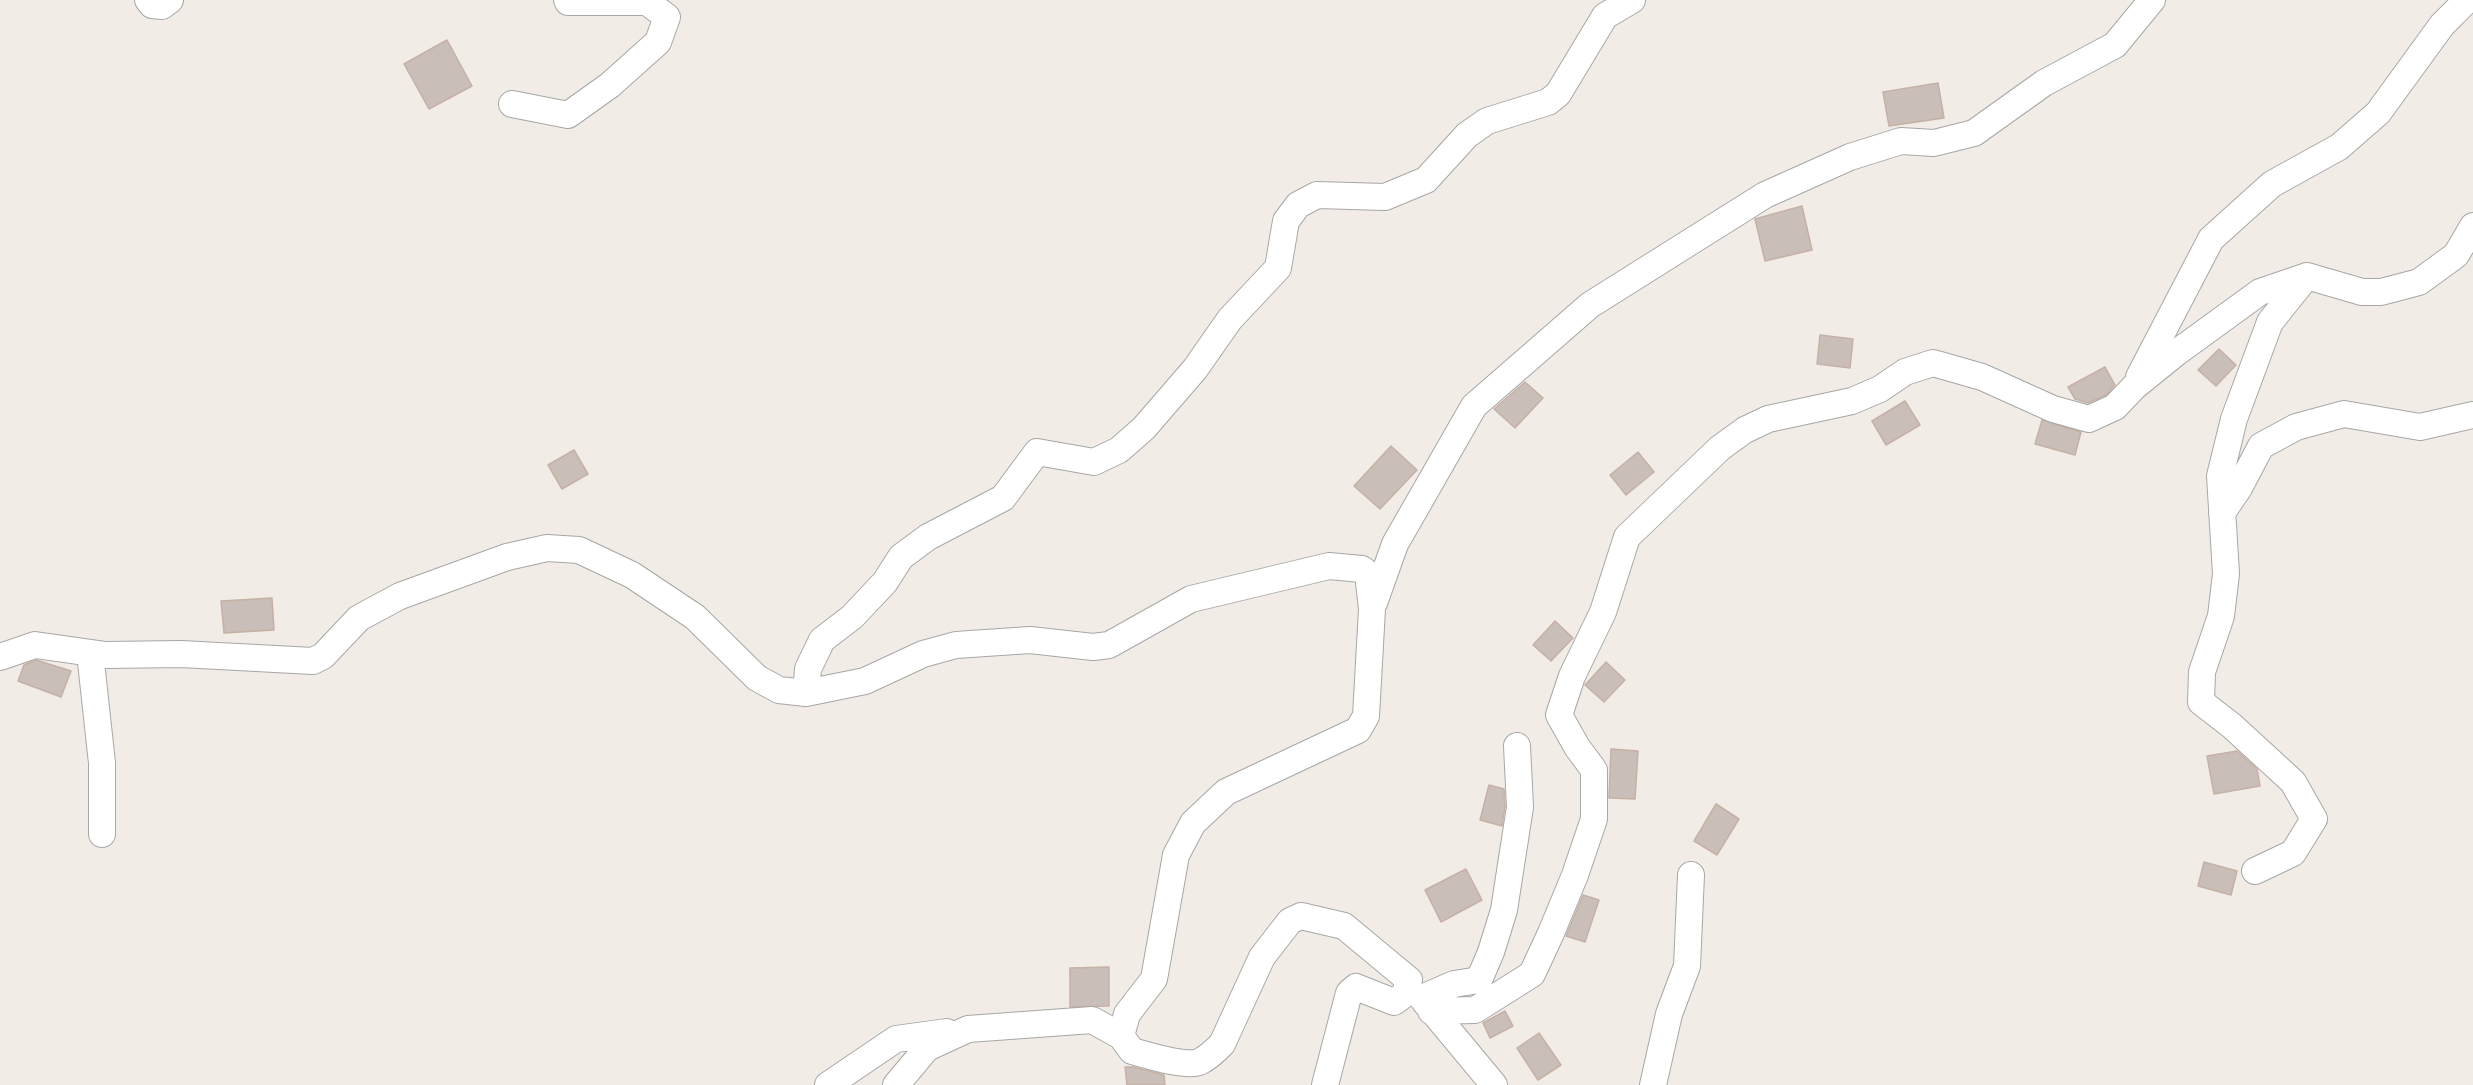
<!DOCTYPE html>
<style>
body{margin:0}
canvas{display:block;background:#f2ece6}
</style>
<canvas width="2473" height="1085"></canvas>
<script>
const ctx = document.querySelector('canvas').getContext('2d');
ctx.lineJoin = 'round';
function fill(path, color) { ctx.fillStyle = color; ctx.fill(path, 'evenodd'); }
function strokePath(path, color, width, dash) { ctx.strokeStyle = color; ctx.lineWidth = width; ctx.lineCap = dash ? 'butt' : 'round'; ctx.setLineDash(dash || []); ctx.stroke(path); }
const building = new Path2D(`
 M447,40l25,46 -43,23 -25,-45z
 M1938,83l6,35 -55,8 -6,-34z
 M1802,206l10,44 -47,11 -10,-42z
 M1820,335l33,4 -3,29 -33,-4z
 M2219,349l17,16 -20,21 -18,-16z
 M2105,367l10,18 -9,10 -18,8 -13,-4 -7,-12z
 M1525,382l18,16 -28,30 -21,-19z
 M1905,401l15,24 -34,20 -14,-24z
 M2042,420l39,12 -6,23 -40,-11z
 M1391,446l26,24 -37,39 -26,-23z
 M574,450l14,24 -26,15 -14,-24z
 M1638,452l16,20 -28,23 -16,-20z
 M272,598l2,32 -50,3 -3,-32z
 M1555,621l18,17 -22,23 -18,-16z
 M36,660l35,11 -10,26 -43,-16 6,-16z
 M1606,662l19,18 -21,22 -19,-17z
 M1611,749l27,2 -3,48 -26,-1z
 M2237,751l20,18 3,17 -46,8 -7,-38z
 M1489,785l15,4 1,17 -3,20 -22,-6z
 M1716,804l23,15 -22,36 -23,-14z
 M2204,862l33,9 -6,24 -33,-9z
 M1466,869l16,31 -41,22 -16,-32z
 M1583,895l16,5 -14,42 -19,-6z
 M1109,967v39l-39,1v-39z
 M1505,1011l8,15 -23,12 -7,-15z
 M1539,1033l22,32 -23,15 -21,-32z
 M1125,1067h8l31,8 1,10h-38z`);
const minor = new Path2D(`
 M148,0l4,5 10,1 8,-6
 M512,104l56,11 42,-30 48,-43 9,-25 -20,-15h-79l-1,-2
 M2139,377l72,-138 61,-55 67,-37 39,-34 64,-88 25,-25
 M2222,513l17,-25 22,-42 35,-19 48,-13 76,13 53,-12
 M1374,603l21,-59 79,-138 116,-101 175,-110 85,-38 51,-16 33,2 40,-10 70,-50 71,-38 37,-45
 M90,653l12,110v71
 M0,657l35,-12 71,10 75,-1 132,7 10,-5 36,-38 41,-22 107,-39 40,-9 32,2 53,25 63,42 62,61 22,12 27,3 59,-12 58,-27 33,-9 74,-5 63,7 16,-2 82,-46 138,-33 33,3 6,5 4,35 -6,107 -8,14 -132,62 -33,31 -17,32 -22,124 -27,35 -6,22 11,15c15,4 53,16 67,11 9,-4 16,-11 23,-18l40,-87 28,-36 11,-5 43,10 65,54 -4,14 -11,8 -38,-15 -7,6 -24,92
 M806,693l2,-24 14,-29 30,-23 33,-35 16,-25 27,-20 75,-39 34,-46 57,10 25,-12 25,-22 51,-59 35,-50 48,-51 8,-47 12,-16 19,-10 68,2 41,-17 41,-45 20,-14 61,-19 10,-8 47,-78 27,-16
 M2255,871l38,-18 21,-34 -21,-37 -61,-56 -31,-24 1,-30 19,-56 5,-42 -6,-98 14,-57 36,-97 37,-46
 M1422,998l32,-14 25,-4 12,-28 13,-42 16,-103 -3,-61
 M1425,1002l69,83
 M1431,1011l44,-1 57,-36 19,-41 24,-58 19,-56v-49l-17,-23 -18,-32 13,-39 31,-64 24,-75 93,-89 25,-18 23,-11 84,-18 28,-12 25,-17 28,-9 49,14 71,32 36,10 26,-12 19,-20 42,-34 84,-61 47,-16 55,16h19l38,-10 37,-27 17,-29
 M828,1085l68,-46 51,-7
 M896,1085l31,-37 41,-19 124,-9 29,16
 M1653,1085l16,-71 18,-48 4,-91`);
fill(building, '#cabeb8');
strokePath(building, '#c5b1a6', 1.5);
strokePath(minor, '#a7a7a7', 28);
strokePath(minor, '#fff', 26);
</script>
